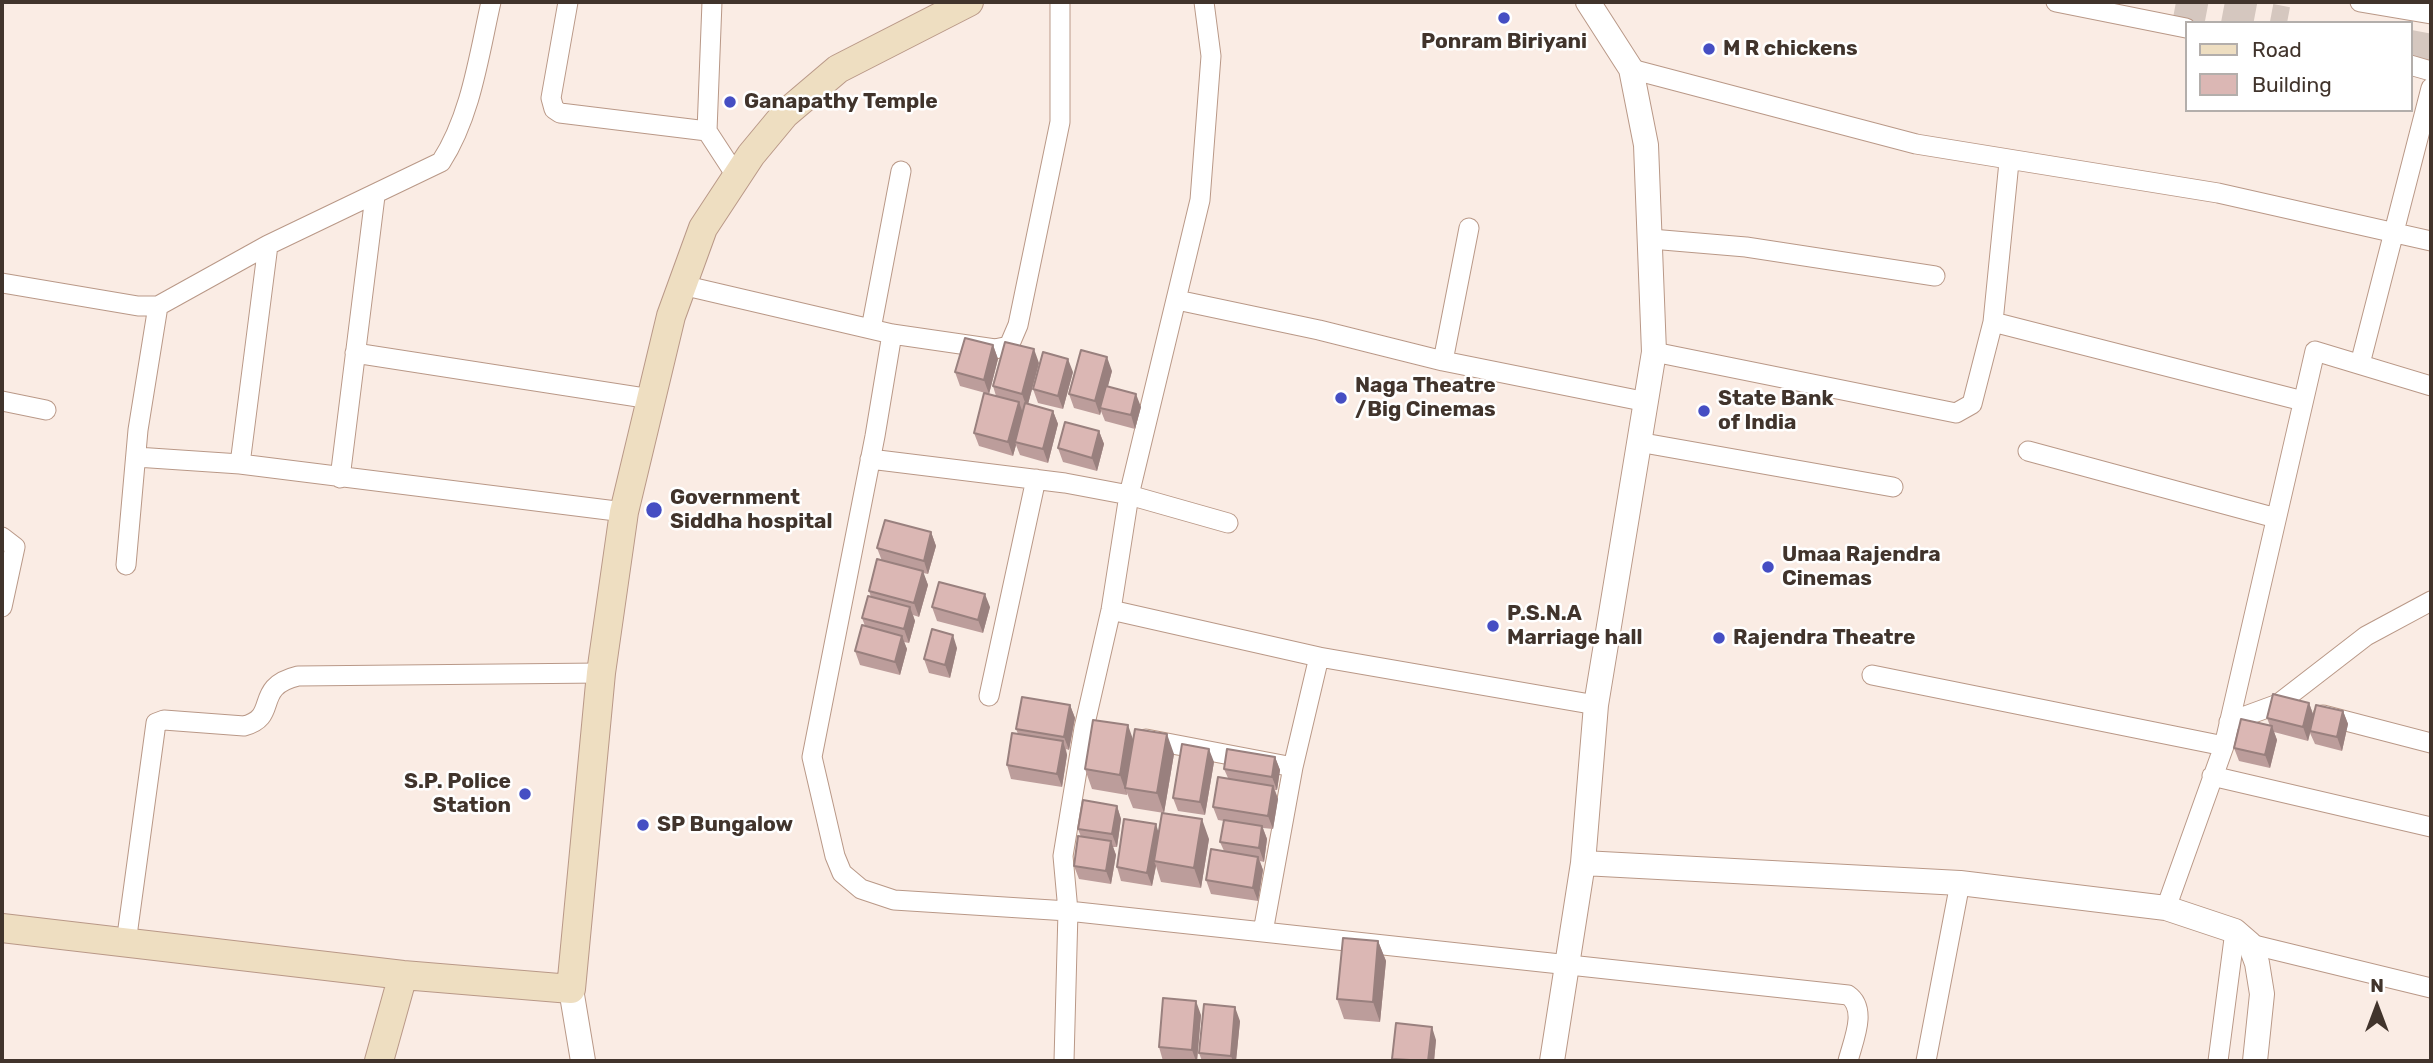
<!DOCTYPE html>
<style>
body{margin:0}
#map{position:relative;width:2433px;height:1063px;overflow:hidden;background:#faece4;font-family:Rubik,sans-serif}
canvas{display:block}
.frame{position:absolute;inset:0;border:4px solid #41342c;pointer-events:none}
.legend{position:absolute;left:2185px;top:21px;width:228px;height:91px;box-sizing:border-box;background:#fff;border:2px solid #b3aeab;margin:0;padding:9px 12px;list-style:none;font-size:21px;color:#41342c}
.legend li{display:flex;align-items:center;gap:14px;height:35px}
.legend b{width:35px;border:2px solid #b3aeab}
.north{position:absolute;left:2342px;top:972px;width:70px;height:70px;-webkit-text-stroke:5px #fff;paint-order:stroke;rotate:0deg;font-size:19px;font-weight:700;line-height:28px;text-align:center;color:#41342c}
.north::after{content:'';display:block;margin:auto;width:24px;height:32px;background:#41342c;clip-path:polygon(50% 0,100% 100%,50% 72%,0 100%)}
</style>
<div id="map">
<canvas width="2433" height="1063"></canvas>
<div class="frame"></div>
<ul class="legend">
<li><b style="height:9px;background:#eedec1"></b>Road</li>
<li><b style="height:19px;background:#dbb7b4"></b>Building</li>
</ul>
<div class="north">N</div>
</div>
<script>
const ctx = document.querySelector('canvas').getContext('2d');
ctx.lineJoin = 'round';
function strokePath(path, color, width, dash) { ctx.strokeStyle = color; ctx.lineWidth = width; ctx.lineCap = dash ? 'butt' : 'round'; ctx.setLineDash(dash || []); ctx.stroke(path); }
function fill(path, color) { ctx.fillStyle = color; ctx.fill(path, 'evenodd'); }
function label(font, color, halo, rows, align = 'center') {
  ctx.font = font + ' Rubik,sans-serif'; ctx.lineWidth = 5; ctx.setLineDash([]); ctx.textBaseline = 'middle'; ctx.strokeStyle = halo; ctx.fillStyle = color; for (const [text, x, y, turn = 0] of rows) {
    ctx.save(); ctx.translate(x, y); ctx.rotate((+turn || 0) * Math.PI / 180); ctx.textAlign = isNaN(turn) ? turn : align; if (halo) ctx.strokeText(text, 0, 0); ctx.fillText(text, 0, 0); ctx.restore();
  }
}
const primaryTunnel = new Path2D(`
 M2176,2l111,21
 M2410,46l21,4`);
const minor = new Path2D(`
 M568,2l-17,96 3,11 6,4 147,18 5,-129
 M2056,2l130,26
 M2360,2l71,12
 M2410,65l21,6
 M1631,69l285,75 302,49 213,48
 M707,131l30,46
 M1651,239l95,8 189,29
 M2,283l136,23h20l110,-61 173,-83c30,-46 38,-107 50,-160
 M682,285l210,49 103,15 14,-3 9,-21 42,-203v-120
 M1177,300l142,30 124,31 204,41
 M1993,322l310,79
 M871,329l30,-158
 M892,334l-17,102 -63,321 23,99 7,17 19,16 33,11 174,11 780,84c20,14 5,46 0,66
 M1654,352l302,61 16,-9 21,-82 16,-160
 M355,353l296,46
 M1443,361l26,-133
 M2360,364l71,-276
 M2,401l44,9
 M1638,442l255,45
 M2028,451l248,67
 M136,457l104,7 384,48
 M870,459l195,24 64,12 99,28
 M240,464l28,-219
 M340,478l35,-282
 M2,537l13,10 -13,60
 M126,565l12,-135 20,-124
 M1111,610l208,47 277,48
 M1872,675l352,71
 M989,696l47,-217
 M2323,715l108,28
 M2229,722l49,-18 88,-68 65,-35
 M1146,739l147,28
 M2212,776l219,51
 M2166,908l58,-162 91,-395 116,35
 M1263,932l30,-165 26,-110
 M126,943l30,-220 8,-3 80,6c36,-9 8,-39 54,-50l303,-3
 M2250,944l181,44
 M1064,1061l4,-150 -5,-55 21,-128 27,-118 18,-115 71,-295 11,-144 -7,-54
 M1926,1061l34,-178
 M2218,1061l17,-130`);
const tertiary = new Path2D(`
 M1583,863l377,20 206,25 69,23 15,13 7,19 5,31 -7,67
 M571,989l12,72
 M1552,1061l31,-198 13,-158 58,-353 -8,-207 -15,-76 -43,-67`);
const secondary = new Path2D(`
 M2,928l401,47 168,14 30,-316 23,-161 47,-196 32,-88 48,-73 34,-41 53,-45 131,-67
 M379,1061l24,-86`);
const wall = new Path2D(`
 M993,345l5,14 -9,35 -29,-8 -5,-14z
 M1039,363l-11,41 25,7 5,13 -10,39 -28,-8 -4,-10 -3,11 -34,-10 -5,-13 22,-37 -3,-10z
 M1112,371l-4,15 33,21 -6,22 -30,-8 -4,-10 -1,4 -26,-7 -5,-14z
 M1073,372l-10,37 -25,-6 -5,-14z
 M1099,431l5,13 -7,27 -34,-9 -5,-14z
 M931,532l5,14 -8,28 -5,-1 5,12 -9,32 -6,-2 2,6 -6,22 -5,-1 3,7 -7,26 -40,-10 -5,-14 10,-25 -3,-8 9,-21 -2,-6 13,-30 -5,-13z
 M932,607h58l-7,26 -46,-12z
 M957,648l-7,30 -21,-5 -5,-14z
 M2309,703l4,11 30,-3 5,13 -6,27 -27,-7 -5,-11 -2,8 -34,-9 3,8 -7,28 -31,-7 -5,-13 36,-22 -3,-8z
 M1070,705l5,13 -6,32 -3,-1 1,6 -5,32 -51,-8 -4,-14 11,-31 -2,-5z
 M1133,740l41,14 -10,59 -31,-5 -6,-15v2l-35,-6 -7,-20z
 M1275,757l5,13 -3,20h-2l3,9 -5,30 -10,-1 4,11 -3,23 -4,-1 3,9 -5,31 -47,-7 -5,-14 18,-29 -4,-9 4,-21 -6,-1 -5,-13 15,-29 -4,-9z
 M1214,762l-9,53 -27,-4 -5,-13z
 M1117,806l4,13 -4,28h-4l3,8 -5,29 -32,-5 -5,-13 7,-29 -3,-8z
 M1159,833l50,6 -8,49 -40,-6 -5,-16 -4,20 -31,-5 -4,-14z
 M1378,941l8,20 -6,61 -36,-3 -7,-20z
 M1201,1015l-4,46h-34l-4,-14z
 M1240,1021l-4,40h-34l-3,-8z
 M1436,1040l-2,21h-41l-1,-2z`);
const shadedWall = new Path2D(`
 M993,345l5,14 -9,35 -5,-14z
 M1034,349l5,14 -12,45 -5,-14z
 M1107,357l5,14 -10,37h-2l1,3 -1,4 -5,-14z
 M1068,359l5,13 -10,37 -5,-13z
 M1136,394l5,13 -6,22 -4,-14z
 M1019,402l5,14 -9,26 1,3 -3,11 -5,-14z
 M1053,411l5,13 -10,39 -5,-14z
 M1099,431l5,13 -7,27 -5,-13z
 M931,532l5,14 -8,28 -4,-13z
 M923,571l5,14 -9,32 -5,-14z
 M985,594l5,13 -7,26 -5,-13z
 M910,607l5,14 -6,22 -5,-14z
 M953,635l4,13 -7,30 -5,-13z
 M902,636l5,13 -7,26 -5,-13z
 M2309,703l5,14 -6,24 -5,-14z
 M1070,705l5,13 -6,32 -5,-13z
 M2343,711l5,13 -6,27 -5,-14z
 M1128,725l7,20 -10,43 2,7 -7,-20z
 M2272,726l5,14 -7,28 -5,-13z
 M1167,734l7,20 -10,59 -7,-20z
 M1063,741l4,14 -5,32 -5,-13z
 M1209,749l5,13 -9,53 -5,-13z
 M1275,757l5,13 -3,20 -5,-13z
 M1273,786l5,13 -5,30 -5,-13z
 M1117,806l4,13 -4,28 -5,-13z
 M1202,819l7,20 -8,49 -7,-20z
 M1156,824l4,13 -6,24 2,5 -4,20 -5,-13z
 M1262,826l5,13 -3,23 -5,-14z
 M1111,841l5,14 -5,29 -5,-13z
 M1258,857l5,13 -5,31 -5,-13z
 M1378,941l8,20 -6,61 -7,-20z
 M1196,1001l5,14 -4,46h-1l-4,-11z
 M1235,1007l5,14 -4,40h-3l-2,-5z
 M1432,1027l4,13 -2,21h-6z`);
const building = new Path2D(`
 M965,338l28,7 -9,35 -29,-8z
 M1005,342l29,7 -12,45 -29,-8z
 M1081,350l26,7 -12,44 -26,-7z
 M1043,352l25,7 -10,37 -25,-7z
 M1106,386l30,8 -5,21 -31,-7z
 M984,393l35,9 -11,40 -34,-9z
 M1025,403l28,8 -10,38 -28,-7z
 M1065,422l34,9 -7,27 -34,-10z
 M885,520l46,12 -7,29 -47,-13z
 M877,559l46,12 -9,32 -45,-12z
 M939,582l46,12 -7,26 -46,-13z
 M868,596l42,11 -6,22 -42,-11z
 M862,625l40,11 -7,26 -40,-11z
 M932,629l21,6 -8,30 -21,-6z
 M2273,694l36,9 -6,24 -36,-9z
 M1022,697l48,8 -6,32 -48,-8z
 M2316,705l27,6 -6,26 -27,-6z
 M2241,719l31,7 -7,29 -31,-7z
 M1093,720l35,5 -8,50 -35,-6z
 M1135,729l32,5 -10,59 -32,-5z
 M1012,733l51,8 -6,33 -50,-9z
 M1182,744l27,5 -9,53 -27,-4z
 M1227,749l48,8 -3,20 -48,-8z
 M1218,777l55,9 -5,30 -55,-9z
 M1083,800l34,6 -5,28 -34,-5z
 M1162,813l40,6 -8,49 -40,-7z
 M1124,819l32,5 -9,49 -30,-6z
 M1224,820l38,6 -3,22 -39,-6z
 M1078,836l33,5 -5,30 -32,-5z
 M1211,849l47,8 -5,31 -47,-8z
 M1343,938l35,3 -5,61 -36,-3z
 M1163,998l33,3 -4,49 -33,-3z
 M1204,1004l31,3 -4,49 -32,-3z
 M1396,1023l36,4 -4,34 -36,-2z`);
const markers = [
 [1504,18,7,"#454ec3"],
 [1709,49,7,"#454ec3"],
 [730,102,7,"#454ec3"],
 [1341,398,7,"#454ec3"],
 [1704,411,7,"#454ec3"],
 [654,510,9,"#454ec3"],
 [1768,567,7,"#454ec3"],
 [1493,626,7,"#454ec3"],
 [1719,638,7,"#454ec3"],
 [525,794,7,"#454ec3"],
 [643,825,7,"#454ec3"]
];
const poiNames = [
 ["Ponram Biriyani",1504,42,"center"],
 ["M R chickens",1723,49],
 ["Ganapathy Temple",744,102],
 ["Naga Theatre",1355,386],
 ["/Big Cinemas",1355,410],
 ["State Bank",1718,399],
 ["of India",1718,423],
 ["Government",670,498],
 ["Siddha hospital",670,522],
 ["Umaa Rajendra",1782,555],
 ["Cinemas",1782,579],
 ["P.S.N.A",1507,614],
 ["Marriage hall",1507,638],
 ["Rajendra Theatre",1733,638],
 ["S.P. Police",511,782,"right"],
 ["Station",511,806,"right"],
 ["SP Bungalow",657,825]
];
strokePath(primaryTunnel, '#d5c7bf', 32, [32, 16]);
strokePath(minor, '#b99887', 21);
strokePath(tertiary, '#b99887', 26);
strokePath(secondary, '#b99887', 30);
strokePath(minor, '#fff', 19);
strokePath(tertiary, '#fff', 24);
strokePath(secondary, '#eedec1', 28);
fill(wall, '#bc9d9b');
fill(shadedWall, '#99807e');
fill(building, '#dbb7b4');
strokePath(building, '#99807e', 2);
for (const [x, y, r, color] of markers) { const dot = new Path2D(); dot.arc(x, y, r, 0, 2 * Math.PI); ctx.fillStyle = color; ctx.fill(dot); strokePath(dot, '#fff', 2.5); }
label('bold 21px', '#41342c', '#fff', poiNames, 'left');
</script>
